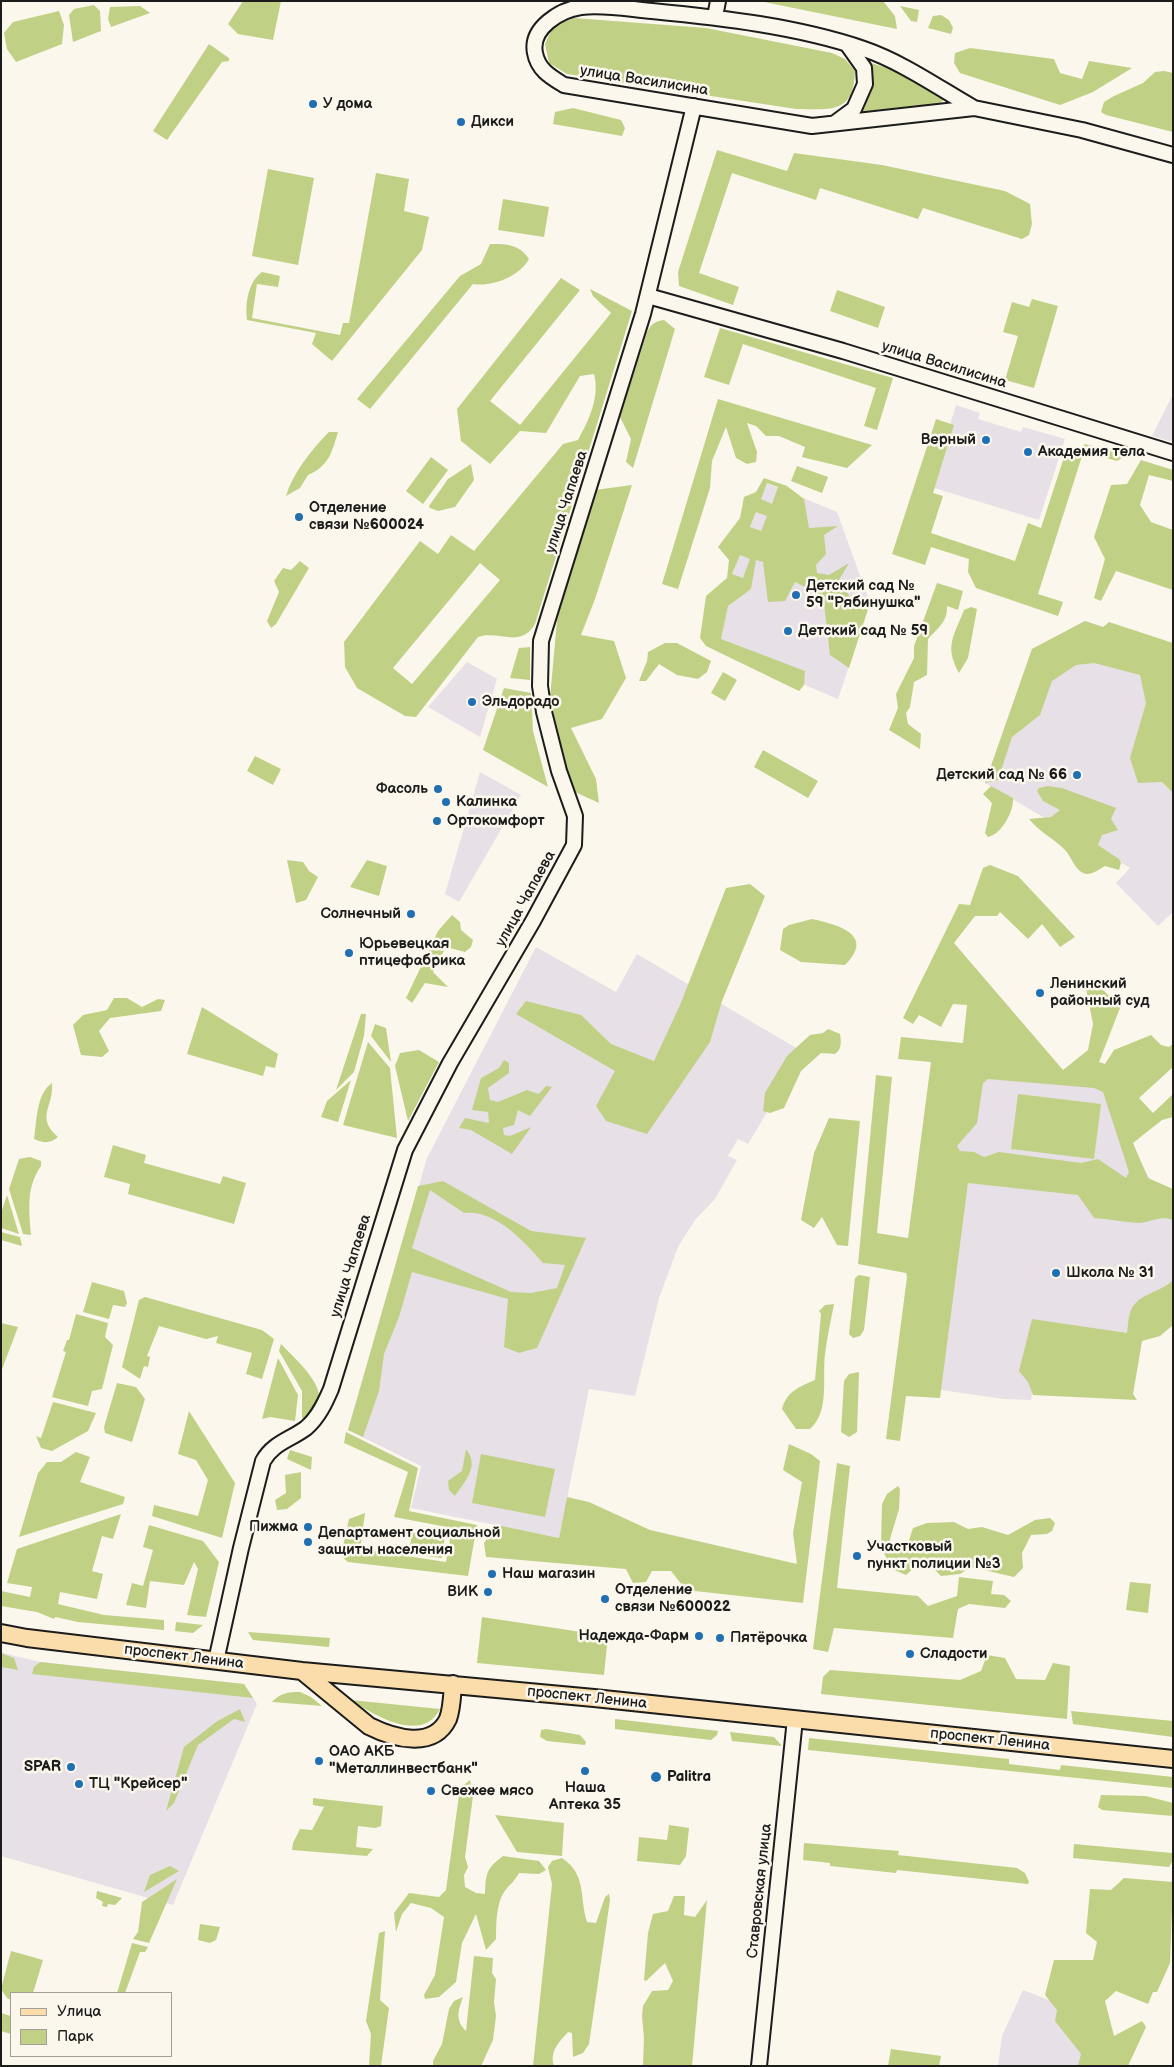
<!DOCTYPE html>
<meta charset="utf-8">
<style>
body{margin:0}
#map{position:relative;width:1174px;height:2067px;overflow:hidden;background:#fbf7ec;font-family:"Balsamiq Sans",sans-serif}
canvas{display:block}
.frame{position:absolute;inset:0;border:2px solid #1c1c1c;pointer-events:none}
.legend{position:absolute;left:10px;top:1992px;width:162px;height:65px;box-sizing:border-box;background:#fbf7ec;border:1px solid #a29f99;margin:0;padding:6px 9px;list-style:none;font-size:15px;color:#1c1c1c}
.legend li{display:flex;align-items:center;gap:10px;height:25px}
.legend b{width:25px;border:1px solid #a29f99}
</style>
<div id="map">
<canvas width="1174" height="2067"></canvas>
<div class="frame"></div>
<ul class="legend">
<li><b style="height:6px;background:#fbddab"></b>Улица</li>
<li><b style="height:14px;background:#c0d186"></b>Парк</li>
</ul>
</div>
<script>
const ctx = document.querySelector('canvas').getContext('2d');
ctx.lineJoin = 'round';
function fill(path, color) { ctx.fillStyle = color; ctx.fill(path, 'evenodd'); }
function strokePath(path, color, width, dash) { ctx.strokeStyle = color; ctx.lineWidth = width; ctx.lineCap = dash ? 'butt' : 'round'; ctx.setLineDash(dash || []); ctx.stroke(path); }
function label(font, color, halo, rows, align = 'center') {
  ctx.font = font + ' "Balsamiq Sans",sans-serif'; ctx.lineWidth = 5; ctx.setLineDash([]); ctx.textBaseline = 'middle'; ctx.strokeStyle = halo; ctx.fillStyle = color; for (const [text, x, y, turn = 0] of rows) {
    ctx.save(); ctx.translate(x, y); ctx.rotate((+turn || 0) * Math.PI / 180); ctx.textAlign = isNaN(turn) ? turn : align; if (halo) ctx.strokeText(text, 0, 0); ctx.fillText(text, 0, 0); ctx.restore();
  }
}
const built = new Path2D(`
 M1173,394v48l-21,-6z
 M956,405l24,8 -2,6 43,13 2,-5 42,12 -26,81 -108,-33z
 M767,483l70,29 33,91 -32,96 -132,-56z
 M1085,621l88,29v100l-11,32 11,11v119l-15,14 -42,-43 14,-15 -145,-85 47,-134z
 M467,662l30,17 -17,58 -52,-30z
 M480,772l41,23 -62,107 -14,-8z
 M536,947l80,45 21,-38 166,98 -55,92 -10,-5 -10,17 9,4 -22,39 -20,21 -17,27 -19,51 -24,98 -46,-7 -30,149 -148,-30 10,-42 -73,-36 79,-272z
 M962,1066l151,19 20,62 20,38 20,24v108l-31,24 -9,53 -100,-5 -2,11 -27,-1 -77,-11z
 M3,1653l37,9 204,22 13,20 -84,201 -172,-49v-197z
 M1023,1990l36,14 27,62h-88l4,-30z`);
const green = new Path2D(`
 M243,1h38l-8,39 -35,-6 -10,-10z
 M759,1h124l12,15 2,13z
 M94,5l6,6 1,20 -28,11 -4,-27 5,-6z
 M140,6l10,7 -39,14 -3,-8 2,-12z
 M900,6l19,4 -2,12 -6,-1z
 M59,11l5,14 -2,19 -46,18 -9,-13 -3,-16 9,-11z
 M941,15l8,5 4,8 -2,6 -23,-6 5,-12z
 M574,18l132,10 126,25 13,6 10,12c-1,44 -25,38 -59,38l-229,-35 -18,-11 -4,-19 8,-18z
 M209,44l20,14v3l-7,1 -55,78 -14,-9z
 M970,48l84,11 6,14 22,6 7,-18 43,7 -39,24 -33,13 -100,-32 -6,-10 1,-10z
 M871,63l19,6 50,25 3,6 -3,5 -79,8c9,-17 14,-31 10,-50z
 M1164,71l9,2v59l-67,-17 -5,-3 3,-10 10,-6 29,-13 12,-11z
 M573,108l48,12 4,8 -3,8 -69,-12 2,-12z
 M717,150l70,21 7,-18 88,12 123,26 25,13 2,20 -3,11 -7,4 -99,-31 -5,11 -98,-31 -4,12 -84,-27 -33,100 40,14 -6,18 -54,-19 -1,-14z
 M268,169l46,9 -16,87 -46,-9z
 M376,173l33,6 -5,32 25,6 -7,33 -90,111 -20,-17 4,-11 -69,-13c-2,-17 1,-38 15,-48l18,4 -2,11 -21,-3 -5,34 88,17 3,-12h6z
 M503,199l46,8 -5,30 -46,-7z
 M490,244c17,0 29,0 39,15 -10,18 -37,28 -56,25l-103,125 -13,-10 103,-123 21,-12z
 M561,278l19,12 -90,111 30,24 91,-112 -18,-17 -3,-7 42,22 -97,313c-15,25 -35,6 -57,13l-62,80 -11,-1 -48,-28 -12,-21 -1,-25 76,-101 18,13 13,-19 23,16 89,-107 15,-4c11,-20 22,-43 16,-66l-14,2 -34,57 -26,-2 -30,33 -29,-23 -4,-32zM480,563l20,17 -88,104 -19,-16z
 M837,290l48,17 -7,21 -48,-17z
 M1032,299l26,7 -24,82 -29,-8 13,-44 -15,-4 9,-30 17,5z
 M664,320l11,9 -42,139 -7,-6 5,-23 -11,-22 27,-85c4,-8 8,-11 17,-12z
 M720,328l173,50 -16,52 -13,-4 12,-38 -133,-44 -14,41 -25,-8z
 M718,399l154,46 -25,23 -45,-11 3,-10 -26,-11h-13l-10,-10 -9,-3 10,29 -1,10 -9,2 -11,-6 -10,-31 -14,34 -2,27 -32,101 -16,-5z
 M936,419l18,6 -21,68 10,3 -12,37 84,28 13,-38 13,5 26,-80 16,5 -45,141 25,8 -5,14 -82,-28 -8,-16 1,-13 -38,-12 -6,18 -33,-11z
 M329,432h9c-6,20 -9,34 -30,43l-8,13 -14,8c7,-23 26,-47 43,-64z
 M1084,444l39,9 -1,5 -5,3 -29,-8 -4,-4z
 M431,457l17,13 -25,34 -17,-13z
 M1141,460l32,10v11l-24,-6 -9,30 11,17 22,8v60l-57,-19 -15,30 -7,-3 11,-39 -11,-22 17,-52 16,-1z
 M471,464l3,16 -19,27 -17,4 -8,-3 -1,-2 19,-27z
 M797,466l31,11 -6,16 -31,-12z
 M764,478l23,8 17,13 5,29 29,-2 -14,9 2,19 -10,11 1,8 12,2 20,-12 -10,17 11,17 20,6 -21,65 -19,-13 -7,-59 -28,-14 -10,19 -17,1 -5,-40 -7,-2 -5,29 -23,17 -7,33 84,32 -1,14 -5,6 -93,-45 -6,-8 6,-42 21,-18 2,-18 -11,-13 22,-29 4,-21 12,-5zM767,483l11,4 -6,17 -11,-5zM756,512l11,4 -6,15 -11,-4zM740,555l10,4 -7,19 -11,-4z
 M632,485l-37,114 -14,36 33,6 12,37 -24,41 -31,9 25,51 3,24 -24,-11 -12,-35 -13,-59 9,-100 36,-108z
 M300,561l9,7 -33,56 -5,4 -4,-7 12,-29 -5,-11 9,-13 8,2z
 M937,583l26,8 -5,19 -11,-4c1,15 -9,22 -19,33l-1,36 -13,7 -4,25 -4,6 2,11 13,10 -1,15 -31,-19 9,-22 -2,-14 18,-36v-12z
 M971,607l6,2 -9,49 -9,15c-15,-27 -5,-37 5,-63z
 M1085,621l18,6 6,-5 64,21v150l-11,-11 -24,1 -8,-25 16,-55 -6,-28 -46,-12 -18,2 -24,16 -12,34 -28,22 -14,43 -13,3 47,-134z
 M665,643h12l34,18 -4,11 -9,7 -21,-4 -18,-11 -13,17h-7l8,-20 1,-9z
 M530,647v33l-20,-2 9,-30z
 M723,672l14,8 -12,21 -14,-8z
 M504,688l27,5 2,38 15,56 -65,-37z
 M763,750l55,31 -10,17 -54,-31z
 M255,756l26,13 -8,16 -26,-14z
 M991,786l22,12c1,13 -11,36 -25,39l-3,-4 7,-30 -9,-9z
 M1048,786l14,2 54,20 -5,11 7,11 -16,5 -4,10 21,14 2,4 -2,7 -14,-4c-5,3 -12,8 -18,8 -11,-1 -15,-16 -21,-23 -11,-12 -27,-19 -37,-32l22,-2 9,-7 -17,-9 -6,-10 2,-3z
 M287,860l16,2 6,9 9,6 -12,23 -10,3z
 M367,860l20,6 -8,30 -29,-9z
 M990,865l28,11 57,61 -15,10 -18,-23 -14,15 -28,-27 -3,4h-22l-21,27 109,127 25,-20 5,-26 -9,-45 12,3 24,26 -21,54 6,2 9,-14 37,-15 10,10 8,2 4,-3v23l-34,31 14,15 20,-19v23l-11,3 -29,23 15,35 25,11v31c-13,-5 -23,3 -35,3 -15,-1 -29,-4 -44,-5l-16,-23 -110,-12 -28,215 -34,-2 -6,45 -14,-2 21,-162 -1,-4 -48,-9 18,-189 16,2 -15,156 31,5 23,-176 -33,-3 3,-22 62,6 4,-38 -14,-1 -12,23 -22,-12 -6,9 -10,-6 56,-114 11,1 13,-37zM988,1079l106,9 9,4 26,80 -3,6 -28,-19 -17,4 -82,-11 -15,5 -10,-5 -14,-1 -3,-5 20,-23 6,-40z
 M750,884l15,12 -43,105 -12,41 -63,92 -41,-13 -10,-15 19,-35 -99,-57 10,-13 55,14 30,29 43,17 26,-56 46,-117z
 M452,915l8,7 1,8 12,10 -2,7 -6,5 -19,-5 -13,25 15,15 -23,-4 -13,20 -6,-5 32,-67z
 M812,919c23,5 65,15 33,46l-44,-3 -21,-12 3,-21 6,-4z
 M114,998h13l15,9 16,-8 7,1 -4,11 -51,7 -11,13 10,20 -7,6 -21,-2 -8,-30 10,-10 24,-5z
 M202,1007l76,47 -3,14 -9,-2 -3,10 -76,-22z
 M361,1014h5l-2,22 -10,36 -18,18z
 M375,1024l11,4 5,34 -20,-26z
 M828,1029l12,5c1,8 2,15 -5,20l-14,-1 -20,18 -17,37 -14,5 -7,-2 2,-18 22,-37 23,-21 13,-2z
 M368,1042l22,26 7,70 -54,-13z
 M419,1050l20,12 -31,59 -13,-55 5,-13z
 M504,1060l5,3v10l-21,15 2,12 8,2 29,-12 12,4 7,-8 6,1 -22,29 -12,-6 -4,15 -11,3 1,7 6,1 21,-9 -19,27 -41,-24 -12,-2 6,-10 24,5 -1,-11 -16,-2 9,-32 18,-10z
 M351,1080l-13,42 -17,-5 6,-16z
 M52,1083c2,24 -17,34 6,54 -8,7 -15,6 -24,2 3,-18 2,-45 18,-56z
 M1018,1094l83,10 -7,55 -83,-10z
 M829,1118l31,3 -12,125 -11,-1 -15,-28 -8,11 -13,-8 13,-67z
 M113,1145l33,10 -2,8 76,21 3,-8 23,7 -12,41 -106,-30 2,-10 -26,-7z
 M30,1157l11,4v5c-15,21 -12,44 -10,69l-8,-1 -14,-45 10,-30z
 M443,1181l88,50 55,7 -49,110 -18,5 -15,-6 4,-48 -96,-27 -13,45 -15,37 -5,37 -16,46 -15,-7 70,-244zM430,1190l34,23c31,-4 61,29 79,50l22,2 -8,23 -26,5 -20,-1 -99,-44z
 M7,1195l12,39 -18,-6v-15z
 M1,1232l19,5 2,9 -21,-6z
 M859,1275l11,2 -6,53 -4,6 -7,2 -4,-4 6,-56z
 M1173,1280v45l-13,11 -18,5 -9,53 4,6 -104,-5 -5,-13 -9,-11 13,-52 95,14c1,-6 1,-13 3,-20 6,-20 31,-20 43,-33z
 M92,1282l32,9 3,12 -2,4 -12,-2 -4,14 -26,-7z
 M145,1297l117,33 12,9 -12,40 -16,-5 6,-21 -36,-10 2,-7 -12,3 -47,-13 -12,30 3,1 -2,10 -4,-1 -4,13 -18,-12 17,-67z
 M834,1304c-3,16 -7,33 -9,50 -3,25 5,57 -15,75h-14l-14,-20c5,-18 17,-22 33,-29l6,-66 -2,-3 6,-6z
 M76,1314l32,9 -3,14 8,8 -11,44 -10,2 -4,15 -36,-9 14,-45 -3,-1 4,-11h2z
 M1,1323l17,4 -17,45z
 M281,1344c18,19 63,56 21,75v-28l-23,-40z
 M278,1358l20,37 -3,26 -25,-4 -8,2z
 M859,1372l-2,60 -8,5 -8,-5 3,-51 5,-7z
 M117,1383l19,4 9,12 -13,43 -27,-9 -1,-6z
 M53,1402l43,11 -8,18 -36,20 -11,-3 -5,-12 5,2z
 M189,1411l46,72 -13,55 -70,-22 2,-11 44,11 10,-36 -12,-20 -18,-6z
 M346,1432l72,36 -9,43 68,14 -9,51 -120,-14 -7,-6 8,-37 16,-6 -5,36 86,13 6,-34 -58,-11 14,-45 -64,-29z
 M789,1444l22,10 9,7 -17,142 -117,-13 -15,-19h-19l-6,11 -13,1 -7,-14 -140,-12 -2,-14 13,-18 62,13 8,-41 22,5 61,28 147,34 -4,-31 9,-51 -19,-12z
 M466,1449c14,17 -1,32 -11,47l-6,-6 -1,-9 14,-10z
 M290,1450l22,7 -1,13 -24,-11z
 M76,1452l14,5 -10,25 45,15 -2,7 -104,33 19,-64 9,-11h14z
 M481,1454l74,15 -10,48 -73,-14z
 M837,1463l13,3 -13,122 81,8 10,10 29,-10 2,-19 34,4 -2,13 13,1 7,6 -6,7 -36,-4 -11,5 -5,29 -119,-10 -6,24 -15,-3z
 M301,1472v26l-14,11 -10,1 -2,-10 11,-7 -1,-18z
 M898,1486l2,3 -1,20 -9,30 2,7 6,3 9,-3 6,-18 14,-5 27,-1 14,7 14,-2 26,8 27,-15 15,-2 5,5 -3,8 -5,3 -16,1 -9,18 1,15 -9,9 -43,-10 -11,7 -19,2 -12,-12 -7,-3 -16,14 -14,-6 -11,-22 1,-43 5,-10z
 M121,1514l-8,25 -11,-3 -10,35 11,3 -6,25 -37,-7 -2,12 46,11 60,5v10l-86,-8 -23,-5 -1,2 -17,-7 -36,-6v-15l29,6 2,-10 -25,-4 10,-34z
 M149,1525l54,16 16,21 -13,55 -19,-2 11,-46 -4,-7 -10,23 -34,-4 -4,27 -20,-3 6,-22 11,3 10,-36 -10,-3z
 M412,1531l33,5 -3,22 -33,-4z
 M1130,1582l21,2 -3,29 -22,-3z
 M482,1617l126,19 -4,39 -127,-12z
 M176,1622l27,3 -10,8 -18,-2z
 M248,1632l82,6 -1,9 -76,-7z
 M1,1653l13,5 4,12 -17,-3z
 M987,1655l18,3 11,21 29,1 8,-17 17,3 -3,53 -246,-25 2,-17 7,-7 130,10 21,-9z
 M40,1662l204,22 9,14 -221,-24 2,-7z
 M300,1692l11,5 11,9 -50,-4c8,-9 16,-10 28,-10z
 M351,1700l89,9c-18,36 -68,5 -89,-9z
 M240,1709l5,13 -11,-3 -36,26 -24,58 -8,8 18,-64 32,-25z
 M1071,1711l102,10v16l-100,-13z
 M615,1719l103,12 -1,4 -6,5 -96,-11z
 M546,1729l34,6 6,7 -1,3 -38,-4 -7,-4 1,-7z
 M730,1732l44,5 8,9 -50,-5z
 M809,1738l200,21v5l51,6 1,-5 112,12v11l-365,-38z
 M470,1780l3,16 -8,61 3,10 -4,8 1,12 11,6 9,1c1,-21 1,-25 18,-38l36,5 7,9 -7,4 -20,-1c-4,8 -10,12 -15,19 -8,12 -8,33 -8,47l-10,11 -10,-36 -14,29 -6,39 -17,15 -14,2 -1,-4 11,-20 9,-58 -13,-9 -20,-5 -9,11 -6,18 -2,-19 15,-20 30,4 7,-7 14,-102z
 M1101,1795l45,1 27,7v13l-71,-6 -4,-3z
 M313,1798l70,8 -2,20 -6,2 -17,-2 -2,21 17,2 -6,7 -75,-6 1,-7 7,-14 12,1 12,-23 -11,-2z
 M495,1815l69,8 -2,33 -45,-4z
 M669,1825l20,3 -3,28 -6,9 -43,-4 2,-24 28,3z
 M804,1843l95,8 -1,4 119,13 8,5 4,9 -1,2 -131,-14 -1,3 -66,-7v-3l-27,-3z
 M1074,1844l98,9 1,7 -4,7 -96,-9z
 M562,1858c25,17 17,38 25,64l9,1 9,-26 4,-3 1,6 -21,144 -6,9 -10,4 -1,-24 -4,-1c-9,10 -19,20 -14,34h-21l19,-182 -4,-17 4,-6z
 M170,1866l9,5 -35,21 6,-17z
 M1124,1878l49,4 -3,81 -13,29h-4l-5,12 -32,-13 -11,10 9,35 28,-15 4,6 -18,39h-50l3,-12 -26,-33 2,-11 -12,-15 9,-35h39l4,-18 -11,-9 4,-44 21,1z
 M177,1879l-28,64 -16,-4 5,-7 4,-30z
 M97,1891l25,7 -7,7 -7,-1 -1,3 -5,-1 1,-4 -7,-4z
 M674,1896h11l-1,19 11,2 12,-17 -15,166h-49l1,-28 -2,-22 1,-10 9,-15 16,-1 5,-9 -8,-18 -19,18 -2,-1 4,-47 5,-19 15,-3z
 M200,1924l20,3 -4,13 -6,3 -12,-3z
 M385,1931l-5,69 9,8 -8,58h-12l2,-32 -5,-13 13,-88z
 M132,1943l16,4 -3,5h-5l-15,41h-8z
 M11,1951l32,9 -10,33h-22v7l-4,-2 -6,-9z
 M474,1956l19,2 -1,15 4,6 -2,23 2,14 -3,24 -12,26h-48v-5l9,-17 7,-35 5,-8 9,-4c-5,14 -8,23 3,34z
 M1,2013l10,3v18l-10,-3z
 M891,2049l50,7 -2,10h-51z`);
const tertiary = new Path2D(`
 M715,17l3,-16
 M974,108c-35,-20 -72,-46 -110,-59 -68,-23 -141,-31 -212,-38 -23,-2 -48,-7 -71,-4 -21,3 -51,21 -46,46 3,17 16,24 29,32l248,41 162,-18 108,22 91,25
 M835,123l19,-14 11,-25 -1,-16 -17,-24
 M648,296l195,55 330,102
 M216,1661l25,-113 22,-87c10,-18 27,-21 43,-33 12,-10 19,-25 25,-39l74,-239 45,-87 83,-142 41,-76 1,-29 -16,-45 -15,-59 -4,-26 1,-45 102,-327 51,-208
 M759,2066l36,-347`);
const primary = new Path2D(`
 M1,1633l26,5 275,33 292,27 579,61
 M302,1671l67,55c24,12 64,24 79,-7 4,-11 4,-23 5,-35`);
const markers = [
 [313,104,5,"#1f6fb2"],
 [461,122,5,"#1f6fb2"],
 [986,440,5,"#1f6fb2"],
 [1028,452,5,"#1f6fb2"],
 [299,517,5,"#1f6fb2"],
 [796,595,5,"#1f6fb2"],
 [788,631,5,"#1f6fb2"],
 [472,702,5,"#1f6fb2"],
 [1077,775,5,"#1f6fb2"],
 [438,789,5,"#1f6fb2"],
 [446,802,5,"#1f6fb2"],
 [437,821,5,"#1f6fb2"],
 [411,914,5,"#1f6fb2"],
 [349,953,5,"#1f6fb2"],
 [1040,993,5,"#1f6fb2"],
 [1056,1273,5,"#1f6fb2"],
 [308,1527,5,"#1f6fb2"],
 [308,1542,5,"#1f6fb2"],
 [857,1556,5,"#1f6fb2"],
 [492,1574,5,"#1f6fb2"],
 [488,1592,5,"#1f6fb2"],
 [605,1599,5,"#1f6fb2"],
 [699,1636,5,"#1f6fb2"],
 [720,1638,5,"#1f6fb2"],
 [910,1654,5,"#1f6fb2"],
 [319,1761,5,"#1f6fb2"],
 [71,1767,5,"#1f6fb2"],
 [585,1771,5,"#1f6fb2"],
 [656,1777,6,"#1f6fb2"],
 [79,1784,5,"#1f6fb2"],
 [431,1791,5,"#1f6fb2"]
];
const streetNames = [
 ["улица Василисина",644,81,9],
 ["улица Василисина",944,365,17],
 ["улица Чапаева",567,502,-72],
 ["улица Чапаева",526,899,-61],
 ["улица Чапаева",351,1266,-73],
 ["проспект Ленина",184,1657,7],
 ["проспект Ленина",587,1698,6],
 ["проспект Ленина",990,1740,6],
 ["Ставровская улица",760,1891,-84]
];
const poiNames = [
 ["У дома",323,104],
 ["Дикси",471,122],
 ["Верный",976,440,"right"],
 ["Академия тела",1038,452],
 ["Отделение",309,508],
 ["связи №600024",309,525],
 ["Детский сад №",806,586],
 ["59 \"Рябинушка\"",806,603],
 ["Детский сад № 59",798,631],
 ["Эльдорадо",482,702],
 ["Детский сад № 66",1067,775,"right"],
 ["Фасоль",428,789,"right"],
 ["Калинка",456,802],
 ["Ортокомфорт",447,821],
 ["Солнечный",401,914,"right"],
 ["Юрьевецкая",359,944],
 ["птицефабрика",359,961],
 ["Ленинский",1050,984],
 ["районный суд",1050,1001],
 ["Школа № 31",1066,1273],
 ["Пижма",298,1527,"right"],
 ["Департамент социальной",318,1533],
 ["защиты населения",318,1550],
 ["Участковый",867,1547],
 ["пункт полиции №3",867,1564],
 ["Наш магазин",502,1574],
 ["Отделение",615,1590],
 ["связи №600022",615,1607],
 ["ВИК",478,1592,"right"],
 ["Надежда-Фарм",689,1636,"right"],
 ["Пятёрочка",730,1638],
 ["Сладости",920,1654],
 ["ОАО АКБ",329,1752],
 ["\"Металлинвестбанк\"",329,1769],
 ["SPAR",61,1767,"right"],
 ["Palitra",667,1777],
 ["ТЦ \"Крейсер\"",89,1784],
 ["Наша",585,1788,"center"],
 ["Аптека 35",585,1805,"center"],
 ["Свежее мясо",441,1791]
];
fill(built, '#e8e0e7');
fill(green, '#c0d186');
strokePath(tertiary, '#1c1c1c', 18);
strokePath(primary, '#1c1c1c', 20);
strokePath(tertiary, '#fbf7ec', 14);
strokePath(primary, '#fbddab', 16);
for (const [x, y, r, color] of markers) { const dot = new Path2D(); dot.arc(x, y, r, 0, 2 * Math.PI); ctx.fillStyle = color; ctx.fill(dot); strokePath(dot, '#fbf7ec', 2); }
label('15px', '#1c1c1c', '#fbf7ec', streetNames);
label('bold 15px', '#1c1c1c', '#fbf7ec', poiNames, 'left');
</script>
